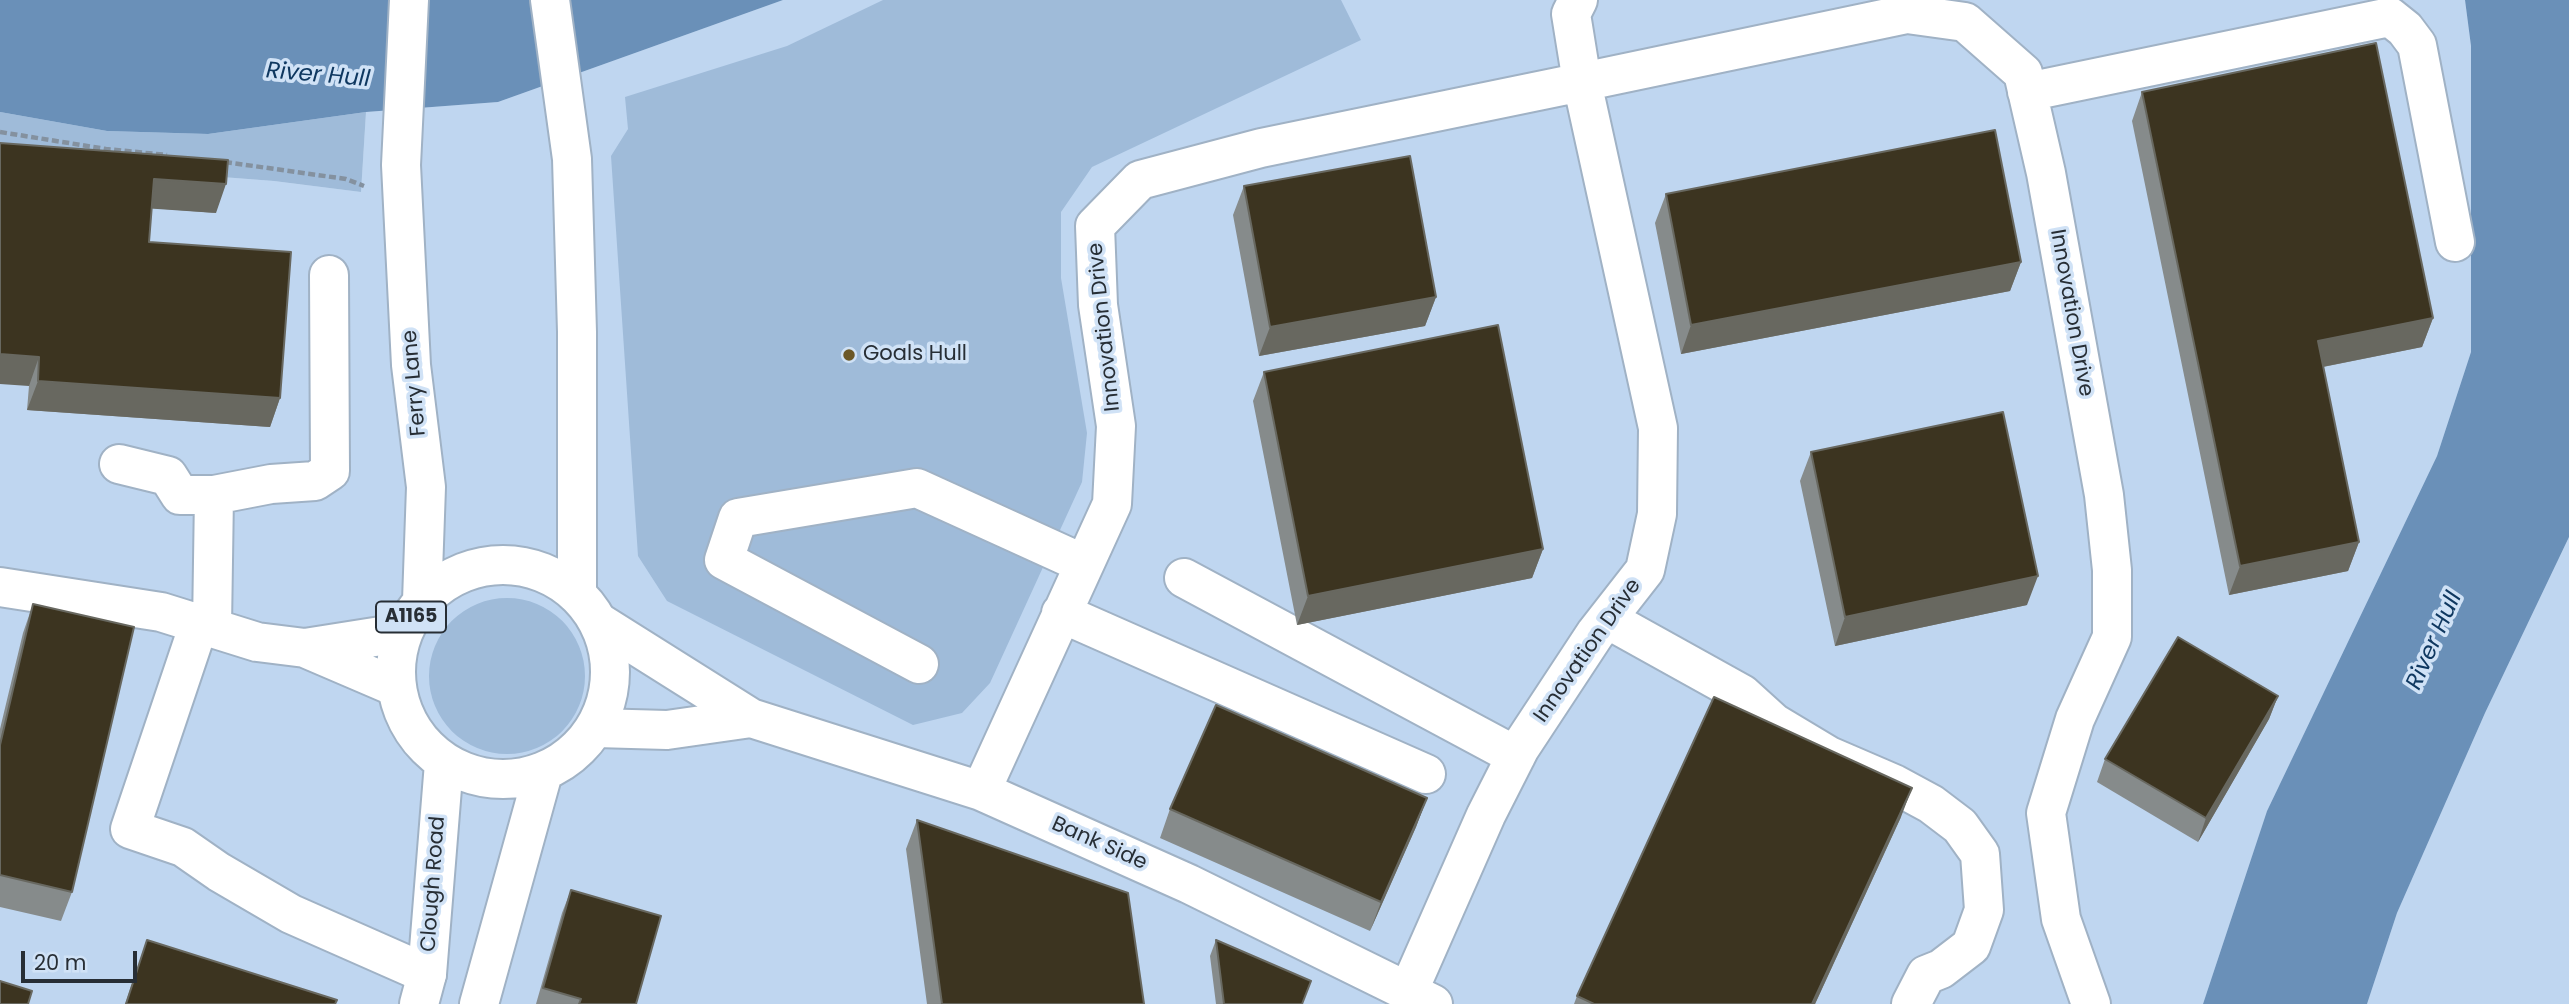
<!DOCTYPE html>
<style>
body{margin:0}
#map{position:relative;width:2569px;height:1004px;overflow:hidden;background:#d0e2f6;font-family:Poppins,sans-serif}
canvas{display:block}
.scale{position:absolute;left:21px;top:951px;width:116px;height:32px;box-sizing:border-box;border:4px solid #272e35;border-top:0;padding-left:9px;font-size:21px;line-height:24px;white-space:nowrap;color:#272e35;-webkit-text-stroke:5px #d0e2f6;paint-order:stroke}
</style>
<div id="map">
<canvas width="2569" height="1004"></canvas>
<div class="scale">20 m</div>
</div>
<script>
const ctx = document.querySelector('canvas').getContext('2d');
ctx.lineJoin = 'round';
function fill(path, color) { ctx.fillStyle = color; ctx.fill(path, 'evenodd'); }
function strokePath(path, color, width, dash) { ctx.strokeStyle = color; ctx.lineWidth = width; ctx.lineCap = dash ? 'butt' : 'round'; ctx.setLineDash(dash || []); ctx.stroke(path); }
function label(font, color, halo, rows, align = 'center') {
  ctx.font = font + ' Poppins,sans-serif'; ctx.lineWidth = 7; ctx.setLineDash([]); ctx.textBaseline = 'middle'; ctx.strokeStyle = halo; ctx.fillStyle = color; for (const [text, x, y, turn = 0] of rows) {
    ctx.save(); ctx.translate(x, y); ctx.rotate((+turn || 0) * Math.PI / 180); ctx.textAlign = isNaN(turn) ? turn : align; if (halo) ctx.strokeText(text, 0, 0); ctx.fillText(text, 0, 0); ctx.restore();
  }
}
const built = new Path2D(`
 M783,0h1682l6,46v306l-34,104 -170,355 -64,193h-2203v-844l274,21 87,11 5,-80 132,-10z
 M2569,537v467h-202l30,-91 88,-200z`);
const green = new Path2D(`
 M883,0h458l20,40 -269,127 -31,45v66l26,155 -5,49 -92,201 -28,30 -49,12 -246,-124 -29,-45 -27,-400 17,-27 -3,-32 162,-51z
 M0,112l107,19 101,3 158,-22 -5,80 -87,-11 -274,-21z
 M429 676a78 78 0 1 1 156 0a78 78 0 1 1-156 0Z`);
const water = new Path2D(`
 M0,0h783l-285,102 -132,10 -158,22 -101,-3 -107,-19z
 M2465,0h104v537l-84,176 -88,200 -30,91h-164l64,-193 170,-355 34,-104v-306z`);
const path = new Path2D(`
 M0,132l106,17 61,6
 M225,162l121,17 18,7`);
const minor = new Path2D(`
 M2027,92l363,-75 15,12 12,16 38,197
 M119,464l49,12 12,19h34
 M1184,578l332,178
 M0,587l161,25 96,30 48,6 91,39
 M1061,613l365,161
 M1607,619l135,75 32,29 55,33 65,28 37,20 29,22 20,28 4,56 -13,36 -30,23 -15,6 -15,29
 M600,623l151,95 230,73 208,93 244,120
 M199,624l-69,205 53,18 36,25 72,42 136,60
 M212,627l2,-132 57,-11 44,-3 15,-10 -1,-196
 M305,648l95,-15
 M919,664l-195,-104 14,-42 179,-30 167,76
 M596,728l71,2 84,-12
 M981,791l131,-287 4,-78 -18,-121 -3,-79 45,-46 121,-32 321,-66 -11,-68 7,-14
 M1408,992l78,-177 34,-67 75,-114 50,-64 12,-56 1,-86 -76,-346 325,-68 58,8 58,51 23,100 58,322 8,75v67l-37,82 -29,94 15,106 30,85`);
const major = new Path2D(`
 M409,0l-8,165 10,200 15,122 -4,114
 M550,0l22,159 5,173v260
 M396 672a107 107 0 1 1 214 0a107 107 0 1 1-214 0Z
 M419,1004l8,-30 17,-211
 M479,1004l64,-231`);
const wall = new Path2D(`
 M2142,92l291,226 -11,29 -99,20 36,175 -11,29 -119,24 -97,-474z
 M0,143l216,70 -64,-5 -3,34 131,156 -10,29 -243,-17 2,-24z
 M1244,186l192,111 -11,29 -166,30 -26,-141z
 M1666,194l355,68 -11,29 -329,63 -26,-131z
 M1264,372l279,177 -11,29 -235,47 -44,-224z
 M1811,452l216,153 -192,41 -35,-165z
 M33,604l39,288 -11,29 -61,-14v-178l23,-96z
 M2278,696l-9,23 -71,123 -101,-60 8,-23z
 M1427,798l-11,29 -46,104 -210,-93 10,-29z
 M1901,817l-86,187h-241l3,-8z
 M917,820l227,184h-217l-21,-155z
 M571,890l65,114h-100l26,-91z
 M147,940l188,64h-210z
 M1216,940l86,64h-86l-6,-48z`);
const shadedWall = new Path2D(`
 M154,179l72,5 -10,29 -73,-5z
 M2021,262l-11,29 -329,63 10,-29z
 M1436,297l-11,29 -166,30 11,-29z
 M2433,318l-11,29 -115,23 11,-29z
 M0,354l39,3 -10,29 -29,-2z
 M38,381l242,17 -10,29 -243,-17z
 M2359,542l-11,29 -119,24 11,-29z
 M1543,549l-11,29 -235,47 11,-29z
 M2038,576l-11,29 -192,41 10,-29z
 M2278,696l-9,23 -71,123 8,-24z
 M1912,788l-11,29 -86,187h-3z
 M1427,798l-11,29 -46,104 11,-29z`);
const building = new Path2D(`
 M2376,43l57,275 -115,23 41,201 -119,24 -98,-474z
 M1995,130l26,132 -330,63 -25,-131z
 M0,143l228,17 -2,24 -72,-5 -5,63 142,10 -11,146 -242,-17 1,-24 -39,-3z
 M1410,156l26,141 -166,30 -26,-141z
 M1498,325l45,224 -235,47 -44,-224z
 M2003,412l35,164 -193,41 -34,-165z
 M33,604l101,23 -62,265 -72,-17v-130z
 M2178,637l100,59 -72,122 -101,-59z
 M1714,697l198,91 -100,216h-218l-17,-8z
 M1216,705l211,93 -46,104 -211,-93z
 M917,820l211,73 16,111h-202z
 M571,890l90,26 -25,88h-57l2,-5 -38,-11z
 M147,940l190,60 -2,4h-209z
 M1216,940l95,41 -9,23h-78z
 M0,981l32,10 -4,13h-28z`);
const markers = [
 [849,355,7,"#6c5827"]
];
const shields = [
 [411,617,70]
];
const shieldNames = [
 ["A1165",411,617]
];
const streetNames = [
 ["Innovation Drive",2071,313,80],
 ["Innovation Drive",1105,327,-96],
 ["Ferry Lane",415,383,-95],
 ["Innovation Drive",1588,651,-55],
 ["Bank Side",1099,844,24],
 ["Clough Road",434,884,-86]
];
const poiNames = [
 ["Goals Hull",863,355]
];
const waterNames = [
 ["River Hull",318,76,5],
 ["River Hull",2435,641,-66]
];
fill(built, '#bfd6f0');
fill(green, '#9fbbd9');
fill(water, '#6a90b8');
strokePath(minor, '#a0b2c5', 42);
strokePath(major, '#a0b2c5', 42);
strokePath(path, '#84919f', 4.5, [7, 3.5]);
strokePath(minor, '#fff', 38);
strokePath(major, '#fff', 38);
fill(wall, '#868b8b');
fill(shadedWall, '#686860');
fill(building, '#3c3420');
strokePath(building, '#686860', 2);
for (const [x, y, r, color] of markers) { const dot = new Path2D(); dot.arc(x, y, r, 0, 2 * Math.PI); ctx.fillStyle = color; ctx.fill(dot); strokePath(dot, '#d0e2f6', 2.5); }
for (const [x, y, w] of shields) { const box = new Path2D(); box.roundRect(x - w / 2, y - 15.5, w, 31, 5); ctx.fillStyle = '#d0e2f6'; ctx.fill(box); strokePath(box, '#272e35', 2); }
label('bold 19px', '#272e35', null, shieldNames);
label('21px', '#272e35', '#d0e2f6', streetNames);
label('21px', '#272e35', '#d0e2f6', poiNames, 'left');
label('italic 23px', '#0f3860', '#d0e2f6', waterNames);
</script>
